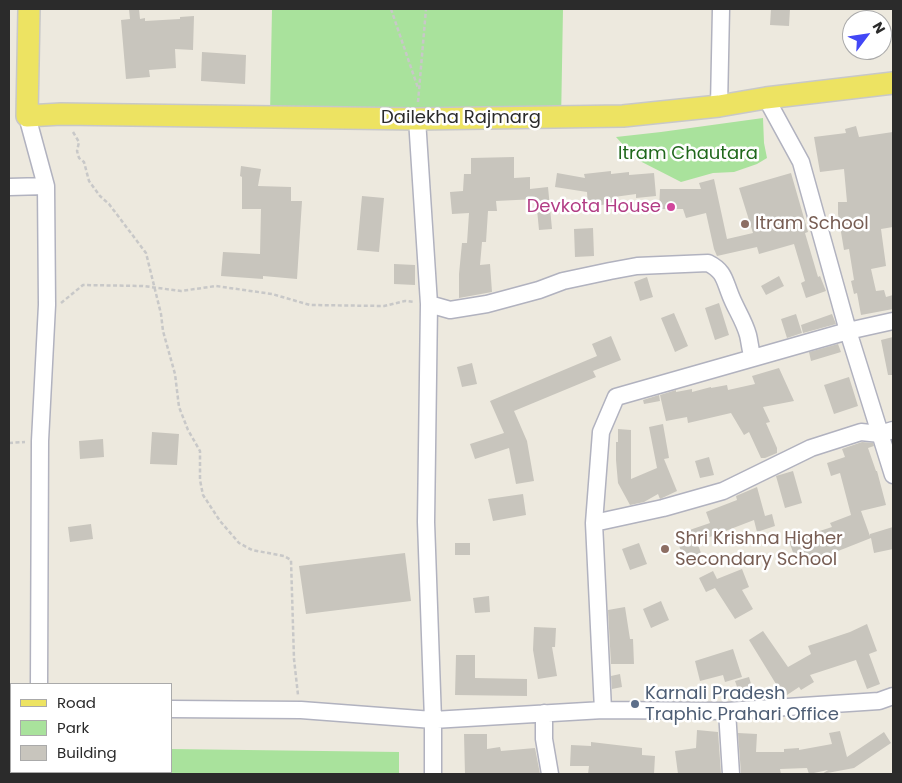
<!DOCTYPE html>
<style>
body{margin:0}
#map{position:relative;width:902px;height:783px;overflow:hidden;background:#ede9de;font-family:Poppins,sans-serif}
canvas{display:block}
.frame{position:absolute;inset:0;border:10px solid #2b2b2b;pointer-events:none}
.legend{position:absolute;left:10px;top:683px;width:162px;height:90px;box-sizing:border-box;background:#fff;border:1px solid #aaa;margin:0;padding:6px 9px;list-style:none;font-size:15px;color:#2b2b2b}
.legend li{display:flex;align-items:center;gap:10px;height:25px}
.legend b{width:25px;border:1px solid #aaa}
.north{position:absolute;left:842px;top:10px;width:50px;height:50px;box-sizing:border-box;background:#fff;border:1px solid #aaa;border-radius:50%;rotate:59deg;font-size:14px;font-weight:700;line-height:20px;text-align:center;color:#2b2b2b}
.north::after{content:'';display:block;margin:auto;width:18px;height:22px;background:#4247f6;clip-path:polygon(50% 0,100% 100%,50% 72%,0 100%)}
</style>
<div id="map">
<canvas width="902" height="783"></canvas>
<div class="frame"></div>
<ul class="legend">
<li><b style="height:6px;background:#ede362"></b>Road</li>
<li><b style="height:14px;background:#a9e29c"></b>Park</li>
<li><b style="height:14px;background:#c8c5bd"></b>Building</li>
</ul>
<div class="north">N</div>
</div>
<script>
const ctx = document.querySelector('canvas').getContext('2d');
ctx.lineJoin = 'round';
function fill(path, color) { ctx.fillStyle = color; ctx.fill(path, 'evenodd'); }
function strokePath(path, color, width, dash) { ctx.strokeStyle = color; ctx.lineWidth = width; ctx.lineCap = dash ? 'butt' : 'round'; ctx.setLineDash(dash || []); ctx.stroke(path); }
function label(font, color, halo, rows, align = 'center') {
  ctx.font = font + ' Poppins,sans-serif'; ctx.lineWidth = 5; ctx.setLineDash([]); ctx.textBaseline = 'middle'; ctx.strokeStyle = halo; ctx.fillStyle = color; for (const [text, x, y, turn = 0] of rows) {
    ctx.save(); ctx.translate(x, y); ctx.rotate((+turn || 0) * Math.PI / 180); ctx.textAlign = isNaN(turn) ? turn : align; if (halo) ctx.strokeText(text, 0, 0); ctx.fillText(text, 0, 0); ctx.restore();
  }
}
const green = new Path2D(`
 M272,9h291l-2,113 -291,-7z
 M763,118l1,25 3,15 -10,6 -23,8 -21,1 -32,9 -45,-23 -20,-22 45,-5z
 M171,749l228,3v22h-320v-2h92z`);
const building = new Path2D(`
 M129,9h10l1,10 5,-1v3l35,-2v-2l14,-1 -1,34 -18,-1 1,19 -27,2 1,7 -24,2 -5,-59 9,-1z
 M771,9h19l-1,17 -19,-1z
 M202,52l44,3 -1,29 -44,-3z
 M856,126l3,11 34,-5v95l-12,2 5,37 -15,3 5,22 8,-1 2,7 7,-2v14l-32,6 -4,-22 -3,1 -3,-13 3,-1 -5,-31 -5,1 -6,-36v-12h9l-3,-33 -24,3 -6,-35 32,-4 -1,-4z
 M514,157v21l16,-1v12l18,-2 4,42 -13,1 -3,-31 -40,2 1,10h-9l-2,31h-4l-2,23 10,-1 2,28 -33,6v-24l3,-31h5l2,-30 -17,1 -2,-22 13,-1 1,-17h7v-16z
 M241,166l20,3 -3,17 33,1v14h11l-5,78 -34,-3v3l-42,-3 2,-24 37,2 1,-45h-19v-32l-2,-1z
 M611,171v3l18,-2v3l25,-2 2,23 -20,2v-4l-22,3 1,6 -27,4 -1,-15 -32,-5 2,-14 28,5 -1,-4z
 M791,173l17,59 -3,1 13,44 2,-1 6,15 -20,7 -5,-15 4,-2 -11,-37 -35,10 -2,-7 -40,9 -3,-7 -8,-36 -20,5 -3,-9h-24l1,-20h41l-2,-6 15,-4 13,60 26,-6 -14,-45z
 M362,196l22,2 -5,54 -22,-2z
 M593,228l1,28 -19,1 -1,-28z
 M394,264l21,1v20l-21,-1z
 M779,276l5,10 -18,9 -5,-9z
 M647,277l6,20 -13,4 -6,-19z
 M719,303l10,32 -14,5 -10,-32z
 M674,313l14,33 -13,6 -14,-34z
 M796,314l6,19 -15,5 -6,-19z
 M832,314l4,10 -33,9 -2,-8z
 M611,336l10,24 -28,11 3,6 -82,34 13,30 7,40 -18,3 -7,-36 -34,11 -5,-15 34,-11 -14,-32 107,-45 -5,-12z
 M893,337v38h-5l-7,-35z
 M838,344l3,8 -30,9 -2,-9z
 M472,363l5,21 -15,3 -5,-20z
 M779,368l15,33 -31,6 7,15 -4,1 11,25v5l-12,5h-4l-12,-26 -5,3 -13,-22 -43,10 -1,-6 -21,4 -6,-26 16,-5v2l16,-3v3l19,-5v1l16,-3 1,5 27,-6 -3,-8z
 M849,377l9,29 -24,8 -10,-29z
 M659,395l1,6 -16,3 -1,-4z
 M663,424l6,34 -5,1 13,32 -17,8 -2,-5 -14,8 -14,3 -12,-22 -2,-23v-18h2v-13l13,1v49l26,-11 -8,-41z
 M152,432l27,2 -2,31 -27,-1z
 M103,439l1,18 -24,2 -1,-18z
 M862,442l11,1 1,3 -6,2 8,23h1l9,34 -25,6 9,25v-2l23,-7v22l-19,4 -3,-15 -43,17 1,2 -31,10 -9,-26 43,-14 -2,-4 21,-8 -11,-42 -9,3 -4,-13 18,-6 -3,-8z
 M709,457l5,18 -14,3 -5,-17z
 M793,471l9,32 -17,5 -9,-32z
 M757,487l8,29 7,-2 3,12 -18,6 -3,-12 -57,22 4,11 -17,6 -9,-24 35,-12 -4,-11 31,-12 -1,-4z
 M523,494l3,21 -33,6 -5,-22z
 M91,524l2,15 -23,3 -2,-15z
 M455,543h15v12h-15z
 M639,543l8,21 -17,6 -8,-21z
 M405,553l6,48 -105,13 -7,-48z
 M742,569l7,18 -7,3 11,19 -18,10 -20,-31 -9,4 -7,-14 14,-7 4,8z
 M489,596l1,16 -15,1 -2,-15z
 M661,601l8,19 -18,8 -8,-19z
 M625,607l5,32h3l1,25h-23l-3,-54z
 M867,624l10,27 -8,3 11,30 -13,5 -11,-29 -46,15 4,7 -13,8 -2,-3 -15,10 -35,-57 14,-9 25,36 23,-13 -3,-8 42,-14z
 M534,627l22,1 -1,19h-3l5,29 -19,3 -5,-29z
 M733,649l9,28 -17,5 -2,-7 -23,6 -5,-20z
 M456,655h19v23l52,1v17l-72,-1z
 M620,674l2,13 -10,2 -1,-13z
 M749,677l5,17 -13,4 -6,-17z
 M697,730l21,2 3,42h-43l-3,-23 21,-3z
 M840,731l7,26 37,-25 7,11 -37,25 -32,6 6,-4 -19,4 -2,-6 -27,1 1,5 -40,-1 -3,-40 19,1 -1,18h28v-3l15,-1v2l33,-6 -3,-11z
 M464,734h23v15l13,-2 1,4 34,-3 5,26h-75z
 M591,742l51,6v7l13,1 -1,18h-66l1,-8h-19l1,-21 20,1z`);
const path = new Path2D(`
 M391,9l27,79
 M418,102l8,-93
 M73,132l6,10 -2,9 2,7 5,4 5,19 11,15 9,8 37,49 15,61 2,17 12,43 4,33 9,23 12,21v29l3,15 17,26 19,22 13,7 32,6 7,4 3,99 4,36
 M61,303l22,-18 60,1 38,5 35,-5 56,8 38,11 74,1 21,-5 10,1
 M9,443l16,-1`);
const minor = new Path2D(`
 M766,98l35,64 47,169 45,144
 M719,106l2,-97
 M27,116l19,70 1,119 -7,136 -1,243
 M417,119l12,185 -3,218 7,198v54
 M9,187l37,-1
 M429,304l21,6 37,-6 52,-14 24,-9 47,-10 27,-5 71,-3c16,8 16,16 22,31 5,14 14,26 18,41 2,8 2,15 5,23
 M594,523l69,-15 60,-17 88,-43 50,-16 19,2 13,-4
 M171,709l130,1 132,10 170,-10 124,1 152,-10 14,-5
 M603,710l-9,-187 7,-91 15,-35 232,-66 45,-10
 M727,711l4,63
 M544,713v26l6,35
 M34,774v-2`);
const major = new Path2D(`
 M29,9l-2,107 34,-2 356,5 206,-3 96,-10 47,-8 127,-15`);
const markers = [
 [671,207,5,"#d1479c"],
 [745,224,5,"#8d6e63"],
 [665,549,5,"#8d6e63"],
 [635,704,5,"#5c6f8a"]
];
const streetNames = [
 ["Dailekha Rajmarg",461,118]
];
const parkNames = [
 ["Itram Chautara",688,154]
];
const hotelNames = [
 ["Devkota House",661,207]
];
const educationNames = [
 ["Itram School",755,224],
 ["Shri Krishna Higher",675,539],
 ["Secondary School",675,560]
];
const serviceNames = [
 ["Karnali Pradesh",645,694],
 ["Traphic Prahari Office",645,715]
];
fill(green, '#a9e29c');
fill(building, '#c8c5bd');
strokePath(minor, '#b1b2bf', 19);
strokePath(major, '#c8c8c8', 24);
strokePath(path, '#c8c8c8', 2.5, [4, 2.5]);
strokePath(minor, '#fff', 16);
strokePath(major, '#ede362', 21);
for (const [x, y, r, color] of markers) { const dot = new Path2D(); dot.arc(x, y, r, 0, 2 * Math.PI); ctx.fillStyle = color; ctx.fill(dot); strokePath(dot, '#fff', 2); }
label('18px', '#2b2b2b', '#fff', streetNames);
label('18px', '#20681c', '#fff', parkNames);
label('18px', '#b23c85', '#fff', hotelNames, 'right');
label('18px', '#785e54', '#fff', educationNames, 'left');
label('18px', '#4e5e75', '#fff', serviceNames, 'left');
</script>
